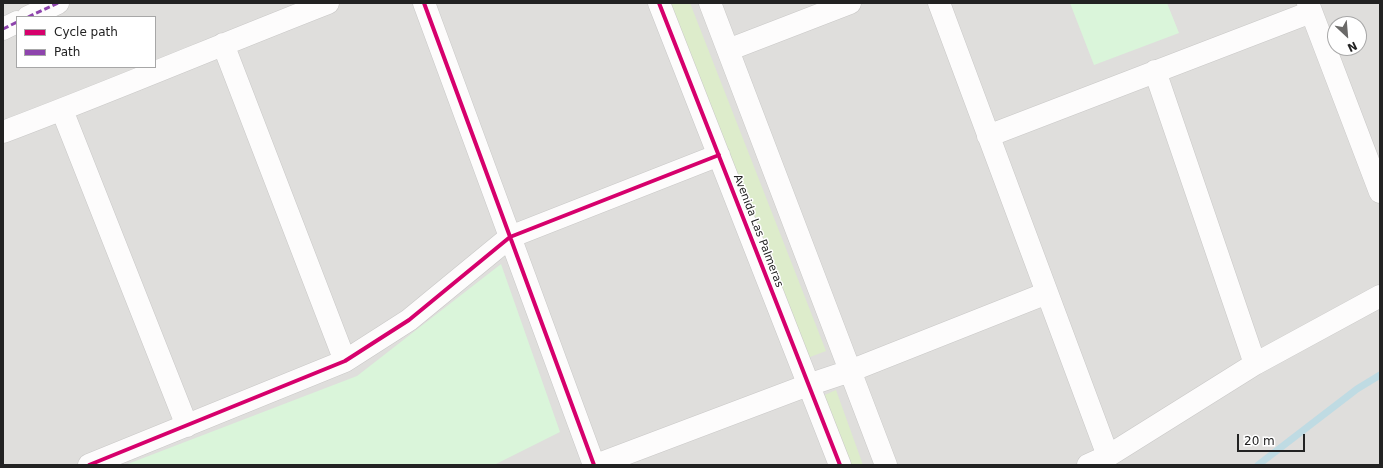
<!DOCTYPE html>
<style>
body{margin:0}
#map{position:relative;width:1383px;height:468px;overflow:hidden;background:#f0eeeb;font-family:"DejaVu Sans",sans-serif}
canvas{display:block}
.frame{position:absolute;inset:0;border:4px solid #222;pointer-events:none}
.legend{position:absolute;left:16px;top:16px;width:140px;height:52px;box-sizing:border-box;background:#fff;border:1px solid #a7a7a7;margin:0;padding:5px 7px;list-style:none;font-size:12px;color:#222}
.legend li{display:flex;align-items:center;gap:8px;height:20px}
.legend b{width:20px;border:1px solid #a7a7a7}
.north{position:absolute;left:1327px;top:16px;width:40px;height:40px;box-sizing:border-box;background:#fff;border:1px solid #a7a7a7;border-radius:50%;rotate:154deg;font-size:11px;font-weight:700;line-height:16px;text-align:center;color:#222}
.north::after{content:'';display:block;margin:auto;width:14px;height:18px;background:#6a6968;clip-path:polygon(50% 0,100% 100%,50% 72%,0 100%)}
.scale{position:absolute;left:1237px;top:434px;width:68px;height:18px;box-sizing:border-box;border:2px solid #222;border-top:0;padding-left:5px;font-size:12px;line-height:14px;white-space:nowrap;color:#222;-webkit-text-stroke:3px #fff;paint-order:stroke}
</style>
<div id="map">
<canvas width="1383" height="468"></canvas>
<div class="frame"></div>
<ul class="legend">
<li><b style="height:5px;background:#d6006c"></b>Cycle path</li>
<li><b style="height:5px;background:#8e44ad"></b>Path</li>
</ul>
<div class="north">N</div>
<div class="scale">20 m</div>
</div>
<script>
const ctx = document.querySelector('canvas').getContext('2d');
ctx.lineJoin = 'round';
function fill(path, color) { ctx.fillStyle = color; ctx.fill(path, 'evenodd'); }
function strokePath(path, color, width, dash) { ctx.strokeStyle = color; ctx.lineWidth = width; ctx.lineCap = dash ? 'butt' : 'round'; ctx.setLineDash(dash || []); ctx.stroke(path); }
function label(font, color, halo, rows, align = 'center') {
  ctx.font = font + ' "DejaVu Sans",sans-serif'; ctx.lineWidth = 3; ctx.setLineDash([]); ctx.textBaseline = 'middle'; ctx.strokeStyle = halo; ctx.fillStyle = color; for (const [text, x, y, turn = 0] of rows) {
    ctx.save(); ctx.translate(x, y); ctx.rotate((+turn || 0) * Math.PI / 180); ctx.textAlign = isNaN(turn) ? turn : align; if (halo) ctx.strokeText(text, 0, 0); ctx.fillText(text, 0, 0); ctx.restore();
  }
}
const residential = new Path2D(`
 M3,3h1377v462h-1377zM17,17h138v50h-138zM1335,24h24v24h-24z`);
const grass = new Path2D(`
 M664,3h26l136,348 -24,9z
 M836,390l27,75h-18l-27,-67z`);
const park = new Path2D(`
 M1070,3h97l12,30 -85,32z
 M501,264l59,168 -66,33h-369l232,-89z`);
const stream = new Path2D(`
 M1258,465l99,-76 23,-14`);
const minor = new Path2D(`
 M424,3l170,462
 M659,3l181,462
 M710,3l176,462
 M939,3l169,453
 M1308,3l72,189
 M28,17l30,-14
 M3,29l14,-7
 M223,44l122,317
 M728,50l122,-47
 M1155,71l100,293
 M62,110l125,316
 M3,132c109,-41 217,-87 325,-129
 M988,136l323,-124
 M89,465l256,-104 64,-41 101,-83 209,-82
 M596,465l212,-80 42,-14 197,-78
 M1088,465l20,-9 147,-92 125,-68`);
const quiet = new Path2D(`
 M28,17l30,-14
 M3,29l14,-7`);
const cycleway = new Path2D(`
 M424,3l170,462
 M659,3l181,462
 M89,465l256,-104 64,-41 101,-83 209,-82`);
const streetNames = [
 ["Avenida Las Palmeras",758,231,69]
];
fill(residential, '#dfdedc');
fill(grass, '#ddeccb');
fill(park, '#daf5da');
strokePath(stream, '#bfdbe3', 7);
strokePath(minor, '#c9c8c7', 23);
strokePath(minor, '#fdfcfc', 22);
strokePath(quiet, '#8e44ad', 3, [6, 3]);
strokePath(cycleway, '#d6006c', 4);
label('11px', '#222', '#fff', streetNames);
</script>
